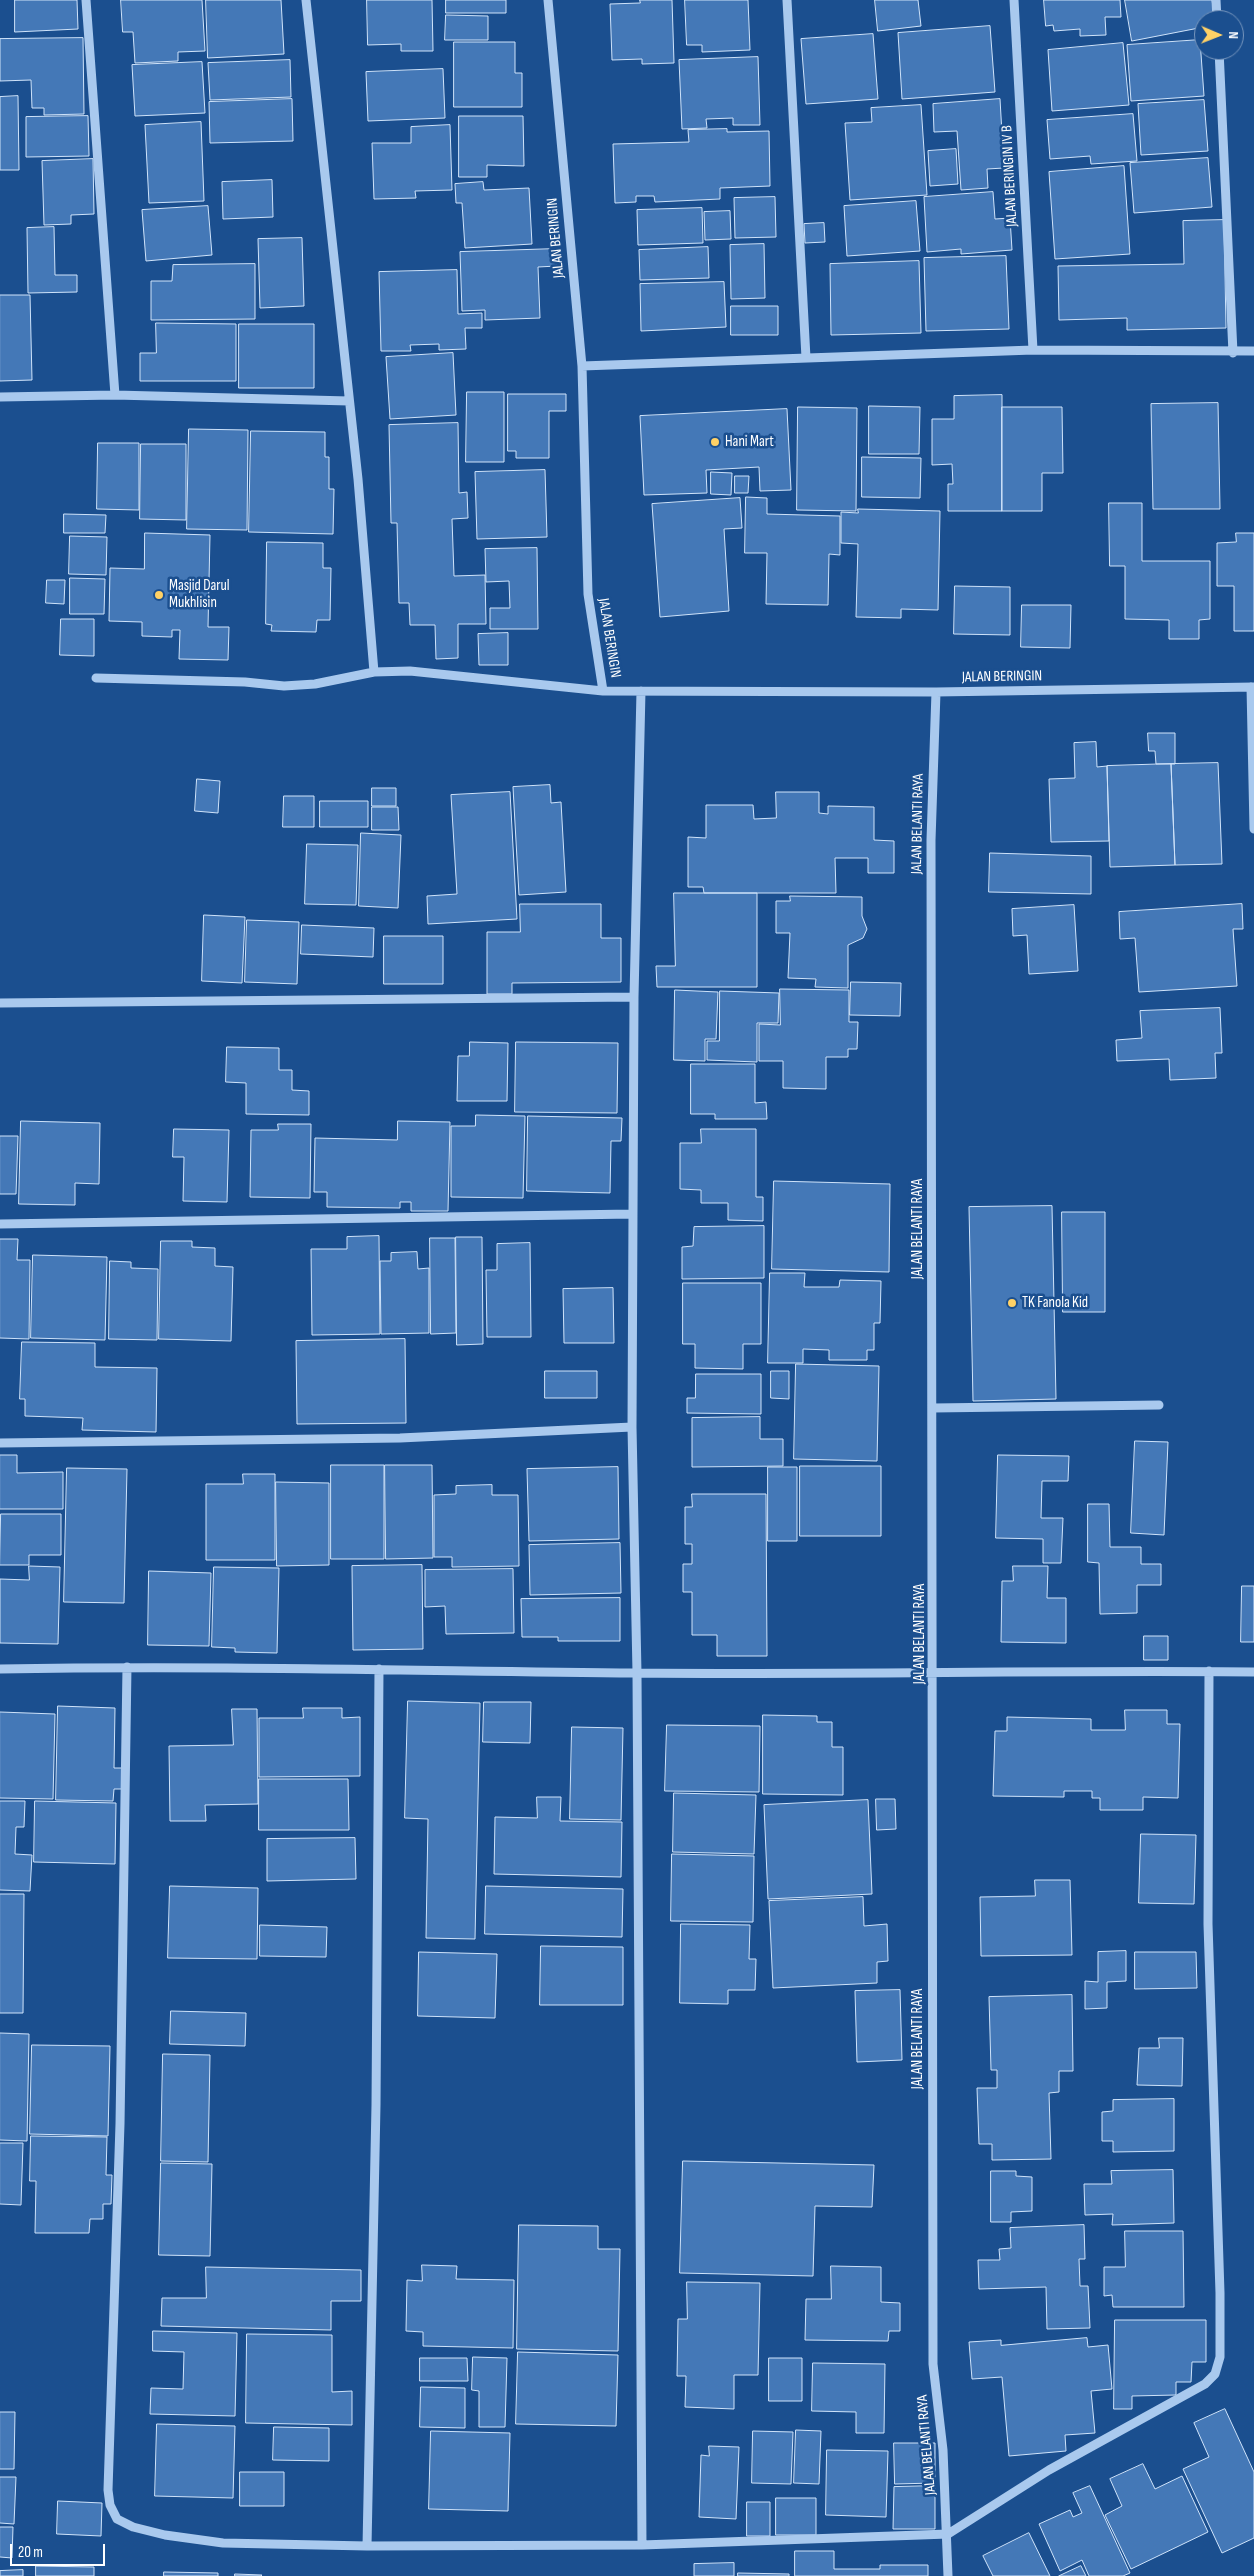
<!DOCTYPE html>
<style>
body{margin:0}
#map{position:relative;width:1254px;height:2576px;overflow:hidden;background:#1b4f8f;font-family:"Sofia Sans Condensed",sans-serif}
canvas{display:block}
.north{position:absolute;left:1194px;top:10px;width:50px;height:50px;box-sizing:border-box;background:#1b4f8f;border:1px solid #7695bc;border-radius:50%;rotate:91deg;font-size:14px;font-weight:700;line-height:20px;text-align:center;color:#fff}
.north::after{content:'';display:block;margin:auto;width:18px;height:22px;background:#ffd166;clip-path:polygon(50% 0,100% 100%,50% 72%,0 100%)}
.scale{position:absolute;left:10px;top:2544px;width:95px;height:22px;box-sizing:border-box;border:2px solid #fff;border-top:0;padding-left:6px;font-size:15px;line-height:18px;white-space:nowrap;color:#fff;-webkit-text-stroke:4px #1b4f8f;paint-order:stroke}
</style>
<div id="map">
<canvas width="1254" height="2576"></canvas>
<div class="north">N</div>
<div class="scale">20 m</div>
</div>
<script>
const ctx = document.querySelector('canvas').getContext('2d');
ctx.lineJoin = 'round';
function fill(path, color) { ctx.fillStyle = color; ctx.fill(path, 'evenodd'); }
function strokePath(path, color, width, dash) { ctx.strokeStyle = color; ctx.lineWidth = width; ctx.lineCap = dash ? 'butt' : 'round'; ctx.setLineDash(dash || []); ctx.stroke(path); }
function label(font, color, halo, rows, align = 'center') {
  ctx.font = font + ' "Sofia Sans Condensed",sans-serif'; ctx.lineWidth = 5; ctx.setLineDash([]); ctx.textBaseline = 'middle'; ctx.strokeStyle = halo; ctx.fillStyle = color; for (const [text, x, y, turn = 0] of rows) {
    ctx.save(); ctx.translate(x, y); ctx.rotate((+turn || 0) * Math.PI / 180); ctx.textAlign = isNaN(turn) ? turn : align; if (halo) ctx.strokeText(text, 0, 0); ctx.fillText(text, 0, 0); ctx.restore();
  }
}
const building = new Path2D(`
 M15,0h62l1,29 -63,3z
 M121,0h81l3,51 -27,1v9l-43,2 -2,-31h-10z
 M206,0h75l3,54 -76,4z
 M367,0h65l1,51h-32v-7l-33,1z
 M446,0h60v13h-60z
 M640,0h32l2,63 -32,1v-5l-30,1 -2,-56 30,-1z
 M685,0h63l2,50 -48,2v-7h-15z
 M875,0h43l3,26 -43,5z
 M1044,0h76l1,17h-16l1,18 -26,1v-7l-26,2 -1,-6 -7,1z
 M1125,0h87l3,20h-11v7l-72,14z
 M446,15l42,1v24h-43z
 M990,26l5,66 -93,7 -4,-66z
 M873,34l5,65 -72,5 -5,-65z
 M83,38l1,76 -40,1v-7h-12l-1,-28 -31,1v-42z
 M1200,40l4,56 -73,5 -4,-56z
 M454,42h61v31h7v34h-68z
 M1123,43l6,62 -77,6 -4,-61z
 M758,57l2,68h-27v-7l-27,1 1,9 -25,1 -3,-69z
 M290,60l1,37 -81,3 -2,-37z
 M202,62l3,51 -70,3 -3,-51z
 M443,69l2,49 -77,3 -2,-49z
 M18,96l1,74h-19v-73z
 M292,99l1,42 -83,2 -1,-41z
 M1000,99l4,69 -17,1 1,19 -27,2 -4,-59 -23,1 -1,-28z
 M1204,100l4,51 -67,4 -3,-51z
 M921,105l6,90 -77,5 -5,-77 27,-1 -1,-14z
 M1133,114l4,47 -46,3 -1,-8 -40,3 -3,-39z
 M88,116l1,40 -63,1v-40z
 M459,116h64l1,50 -37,-1v12h-28z
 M201,122l3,79 -55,2 -4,-78z
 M450,125l2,65 -37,1 1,7 -42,1 -2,-56h39v-16z
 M727,129v3l42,-1 1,55 -50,2v11l-65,3 -1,-6h-18v6l-21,1 -2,-59 76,-2 -1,-12z
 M956,149l2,35 -28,2 -2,-35z
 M1208,158l4,49 -78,6 -4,-50z
 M93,159l1,55 -23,1v9l-27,1 -2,-64z
 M1124,166l6,88 -75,5 -6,-87z
 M272,180l1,37 -50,2 -1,-37z
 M483,182l1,8 45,-2 3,56 -67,4 -3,-45h-6l-1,-19z
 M993,192l2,27 15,-1 2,32 -51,4v-5l-34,3 -3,-55z
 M775,197l1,40 -41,1 -1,-40z
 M916,201l4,50 -73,5 -3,-50z
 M208,206l4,49 -66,6 -4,-51z
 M702,208l1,35 -65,2 -1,-35z
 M730,211l1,28 -26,1 -1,-28z
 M1224,220l2,108 -99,2v-12l-68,2 -1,-54 126,-2 -1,-43z
 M824,223l1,19 -20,1 -1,-19z
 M54,227l1,48h22v17l-49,1 -1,-65z
 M302,238l2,68 -44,2 -2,-69z
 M764,244l1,54 -34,1 -1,-54z
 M708,247l1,31 -69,2 -1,-30z
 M556,249l1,17 -19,1 2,51 -55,2v-10l-23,1 -2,-59z
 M1006,256l3,73 -83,2 -2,-73z
 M919,261l2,72 -90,2 -1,-71z
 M255,264v55l-104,1v-39h21l1,-16z
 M457,270l1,44 24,-1v15h-17l1,21 -27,1v-6l-29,1 1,6h-30l-2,-79z
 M724,282l2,45 -85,4 -1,-47z
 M0,295h30l2,85 -32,1z
 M731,306h47v29h-47z
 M156,323l80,1v57h-96v-28h16z
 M239,324h75v64h-75z
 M453,353l3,62 -66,4 -4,-62z
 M467,392h37v70h-38z
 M508,394h58v17h-17v47h-33v-7h-8z
 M1002,395v116h-54v-27h5l-1,-20 -20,1v-46h22v-23z
 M1218,403l2,106h-67l-2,-105z
 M869,406l51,1 -1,47h-50z
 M798,407l59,1 -1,103 -59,-1z
 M1002,407h60l1,66h-21v38h-40z
 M787,409l4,81 -31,1 -1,-24 -53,3 1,23 -63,2 -4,-79z
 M458,423l1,70 8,-1 1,26 -16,1 2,57 31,-1 1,49h-28v34l-22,1 -1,-34h-25l-1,-22h-10l-2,-80h-6l-2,-98z
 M189,429l59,1 -1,100 -60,-1z
 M251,431l74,1v25h4v32h5l-1,45 -84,-2z
 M98,443h41v67l-42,-1z
 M141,444h45v76l-46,-1z
 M862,457l59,1 -1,40 -58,-1z
 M545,470l2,67 -70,2 -2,-67z
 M711,472l21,1 -1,22 -20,-1z
 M735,476h14l-1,17h-13z
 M746,497l21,1v16l73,2v39l-11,-1 -1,51 -62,-1 1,-51h-22z
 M740,498l2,30 -18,1 5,82 -69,6 -8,-113z
 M1109,503h33v58h68v58l-11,1v19h-30v-19l-44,-1v-53h-15z
 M858,509l82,2 -2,99 -37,-1v9l-45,-1 2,-73 -17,-1v-31l17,1z
 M64,514l42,1 -1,18h-41z
 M145,533l65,2 -2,92h21l-1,33 -49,-1 1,-29h-8v7l-30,-1v-14l-33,-1 1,-53 34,1z
 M1236,533h18v98h-20v-45h-17v-43l19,-1z
 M70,536l37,1 -1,38 -37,-1z
 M267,542l56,1v25h8l-1,52h-13l-1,12 -45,-1 1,-6 -6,-1z
 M537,548l1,81h-48v-21h20l-1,-27 -23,1 -1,-33z
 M70,578l35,1 -1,35h-34z
 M47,580h18l-1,24 -18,-1z
 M955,586l55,1v48l-56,-1z
 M1022,605h49l-1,43 -49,-1z
 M61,619h33v37l-34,-1z
 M508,633v32h-29l-1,-31z
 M1148,733h27v31h-19l-1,-13h-6z
 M1096,742l1,25 10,-1 2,75 -58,1 -2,-63 26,-1 -1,-35z
 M1218,763l4,101 -47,1 -4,-101z
 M1171,764l4,101 -65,2 -3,-101z
 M197,779l23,2 -2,32 -23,-2z
 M550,785l1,18 10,-1 5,90 -47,3 -6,-108z
 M372,788h24v18h-24z
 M510,792l7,127 -89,5 -1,-28 30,-2 -6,-99z
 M776,792h43v21l9,1v-8l46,1v33l20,1v32h-26v-15h-33l1,35h-132l-1,-6h-15v-50l18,1v-33h47l1,14 22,-1z
 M284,796h30v31h-31z
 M320,801h48v26h-48z
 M372,807h26l1,23h-27z
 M361,833l40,2 -3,73 -39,-2z
 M307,844l51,1 -2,60 -51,-1z
 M990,853l101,3v38l-102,-2z
 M674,893h83v94h-100l-1,-21h19z
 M790,896l72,1v19l5,13 -4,9 -15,7v43l-33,-1 1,-8 -28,-1 2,-45h-14v-32h14z
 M520,904h81v34h20v44l-109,1v11h-25v-62h33z
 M1242,904l1,25h-10l4,57 -98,6 -4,-54 -15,1 -1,-27z
 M1074,905l4,66 -49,3 -2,-39 -14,1 -1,-27z
 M204,915l41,2 -3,66 -40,-2z
 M247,920l52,2 -2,62 -52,-2z
 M302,925l72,3 -1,29 -72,-3z
 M384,936h59v48h-59z
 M851,982l50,1 -1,33 -50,-1z
 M780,989l69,1v32h9l-1,27h-9v8h-22v32l-43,-1v-27h-24v-37l21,1z
 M675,990l43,2 -2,47h-11v22l-31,-1z
 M720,991l59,2 -1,30h-21v39l-50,-2v-19h12z
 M1220,1008l2,45h-7l1,25 -46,2 -1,-21 -52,2 -1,-21 26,-2 -2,-27z
 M470,1042l38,1 -1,58h-50l1,-45h11z
 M516,1042l102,1 -1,70 -102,-1z
 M227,1047l52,1v22h13v20l17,1v24l-63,-1v-31l-20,-1z
 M691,1064h64v39l11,-1 1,17h-52v-5h-24z
 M476,1115l49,1 -2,82 -72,-1v-71h24z
 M528,1116l94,2 -1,23h-10l-1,52 -83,-2z
 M21,1121l79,2 -1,61 -24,-1v22l-56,-1z
 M398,1121l52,1 -2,89h-37v-9h-11v6l-73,-1v-15h-13l1,-54 82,2z
 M278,1124h33l-1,74 -60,-1 1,-67h27z
 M174,1129l55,1 -2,72 -44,-1 1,-44h-11z
 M701,1129h55v68h7v24l-35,-1v-17h-27v-13l-21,-1v-46h21z
 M0,1136h18l-2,58h-16z
 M774,1181l116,3 -1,88 -117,-3z
 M1052,1206l4,193 -83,2 -4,-194z
 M1062,1212h43v100h-42z
 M764,1226v52l-82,1v-32l11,-1 1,-19z
 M379,1236l1,98 -68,1 -1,-86h36v-12z
 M456,1237h26l1,107 -26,1z
 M430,1238h25l1,95 -25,1z
 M0,1239h18l-1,21h13l-1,79 -29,-1z
 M161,1241h31v6l23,1v18l18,1 -2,74 -72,-2z
 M530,1243l1,94h-44l-1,-67h11v-26z
 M417,1252l1,17 11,-1v65l-48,1 -1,-73h11v-8z
 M33,1255l74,2 -2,83 -74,-2z
 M110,1261l21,1v6l27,1 -1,71 -48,-1z
 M770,1273h35l-1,14h35l1,-7 41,1 -1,42h-6v27h-7v10h-38v-10l-26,-1v14h-35z
 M683,1283h78v61h-18v25l-48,-1v-24h-12z
 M613,1288l1,55h-50l-1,-54z
 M405,1339l1,84 -109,1 -1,-83z
 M22,1342l73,1v24l62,1 -1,64 -74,-2 1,-12 -58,-2v-17h-5z
 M796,1364l83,2 -2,95 -83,-2z
 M545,1371h52v27h-52z
 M771,1371h18v28l-18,-1z
 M696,1374h65v40l-74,-1v-15h8z
 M760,1417v22h23v27l-91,1v-49z
 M1135,1441l33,1 -4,93 -33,-2z
 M0,1455h17v18l46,-1v37h-63z
 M998,1455l71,1 -1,25h-26l-1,37h22l-2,45h-18v-24l-47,-1z
 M331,1465h53v94h-53z
 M385,1465h47l1,93 -47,1z
 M800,1466h81v70h-81z
 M618,1467l1,72 -90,2 -2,-72z
 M768,1467h29v74h-29z
 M67,1468l60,1 -3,134 -60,-1z
 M243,1474h32v86h-69v-76h37z
 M276,1482l53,1v82l-52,1z
 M492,1485v10h26l1,71 -67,1v-10h-18v-62l22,-1v-8z
 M692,1494h74l1,162h-50v-21h-25v-43h-9v-28h9v-20h-7v-37h7z
 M1088,1504h21l1,43h31v17h20v21h-24v28l-37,1 -1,-51 -11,-1z
 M1,1514h60v41h-32v10h-29z
 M620,1543l1,50 -91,2 -1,-50z
 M422,1565l1,84 -70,1 -1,-84z
 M29,1566l31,1 -2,77 -58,-1v-64l29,1z
 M1013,1566h35l-1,32h19v45l-65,-1 1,-61h11z
 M214,1567l65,1 -2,85 -42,-1v-4l-23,-1z
 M513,1569l1,64 -68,1 -1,-28 -20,1v-37z
 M149,1571l62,2 -2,73 -61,-1z
 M1242,1586h12v56h-13z
 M620,1598v43h-62v-4h-36l-1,-38z
 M1144,1636h24v24h-24z
 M408,1701l72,2 -5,236 -49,-1 2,-119 -23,-1z
 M484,1702h47l-1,41 -47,-1z
 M58,1706l57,2 -1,60h8v21h-8l-1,12 -57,-1z
 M303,1708h39v10l18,-1v59l-101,1v-59h44z
 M232,1709h25l1,95 -53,1 1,16h-36l-1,-75 64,-1z
 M1125,1710h42v14h13l-2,74 -35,-1v13h-43v-12h-8v-7h-28v6l-71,-1 2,-65h12v-14l84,2v11h34z
 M0,1712l55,2 -2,85 -53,-1z
 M763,1715l54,1v6h15v25h11v48l-80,-1z
 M667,1725l93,1 -1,66 -94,-1z
 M572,1727l51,1 -2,92 -51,-1z
 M259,1779h89l1,51h-90z
 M674,1793l82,2 -2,59 -81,-2z
 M537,1797h24l-1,24 62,1 -1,55 -127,-3 1,-57 42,1z
 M876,1799h19l1,30 -19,1z
 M868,1800l4,94 -104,5 -4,-94z
 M0,1801h25l-1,26h-8l-1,27 17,1 -2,36 -30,-1z
 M35,1801l81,2 -1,61 -81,-2z
 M1141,1834l55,1 -2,69 -55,-1z
 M355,1838l1,41 -89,2v-42z
 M672,1854l82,2 -1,66 -82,-1z
 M1035,1880h35l2,75 -91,1 -1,-59 55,-1z
 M170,1886l88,2 -1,71 -89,-1z
 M486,1886l137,3 -1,48 -137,-3z
 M0,1894h24l-1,119h-23z
 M863,1897l1,29 23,-2 1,37 -11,1v21l-104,5 -4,-87z
 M681,1924l69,1 -1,34h7l-1,31h-27v14l-48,-1z
 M260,1925l67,2 -1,30 -66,-1z
 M541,1946l82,1v58h-83z
 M1126,1951v30l-19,1v26l-22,1v-28l13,1v-30z
 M419,1952l78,2 -2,64 -77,-2z
 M1135,1952h61l1,36 -62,1z
 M900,1990l2,70 -45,2 -2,-71z
 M1072,1995l1,76h-14v21l-10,1 2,66 -59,1v-16h-13l-2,-56h20v-18h-6l-2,-73z
 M171,2011l75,2 -1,33 -75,-2z
 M0,2033l29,1 -2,107 -27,-1z
 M1159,2038h24l-1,48 -45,-1 2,-37h20z
 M32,2045l78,1 -2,90 -78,-2z
 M163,2054l47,1 -2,107 -47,-1z
 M1174,2099v52l-61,1v-11h-11v-29l11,-1v-11z
 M31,2136l76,1 -1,38h6l-1,29h-8v15h-13l-1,14h-54l1,-52h-6z
 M0,2143h23l-2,62 -21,-1z
 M683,2161l191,4 -2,42 -57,-1 -2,70 -133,-3z
 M161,2163l51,1 -2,92 -51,-1z
 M1173,2170l1,53 -62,2 1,-11 -28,1 -1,-31h28l-1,-13z
 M991,2171h25v5l16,1v34l-21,1v10h-20z
 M519,2225l79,1v23h22l-2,102 -101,-2z
 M1084,2225l1,34h-6l1,27h8l2,42 -43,1 -1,-42 -67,2 -1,-29h22l-1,-11 12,-1 -1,-20z
 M1125,2231h58l1,76h-71l-1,-12 -8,1v-29h21z
 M422,2265l35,1 -1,13 58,1 -1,68 -90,-2v-14l-17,-1 1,-51 15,1z
 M831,2266l50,1v35l19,1v28h-11l-1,10 -83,-1 1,-41h25z
 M206,2267l155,3v31h-30v29l-170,-4 1,-28h44z
 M687,2282l73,1 -2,92h-24v34l-49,-2 1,-31h-9l1,-57h9z
 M1115,2320h91v42h-14l-1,20h-15v13l-44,1v13h-18z
 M153,2331l84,2 -2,83 -85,-2 1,-26 32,1 1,-37 -31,-1z
 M247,2334l85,1v57l20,-1v34l-106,-2z
 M1087,2338l1,9 20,-2 4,44 -21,2 4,42 -30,2 1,16 -57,5 -7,-79 -30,2 -3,-37 32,-2v5z
 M518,2352l100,3 -2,71 -100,-2z
 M473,2357l34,1 -2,69h-26v-36l-7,-1z
 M420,2358h47l1,23h-48z
 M769,2358h33v43h-33z
 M813,2363l72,1 -1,69h-28v-21l-44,-1z
 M421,2387l44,1v40l-45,-1z
 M1225,2409l29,63v66l-32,15 -39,-84 26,-12 -15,-34z
 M0,2412h15l-1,57h-14z
 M157,2424l78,2 -2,72 -78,-2z
 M274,2427l55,1v33l-56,-1z
 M796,2430l25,1 -2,53 -25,-1z
 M431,2431l79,2 -2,78 -79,-2z
 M753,2431l40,1 -2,52 -39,-1z
 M894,2443h41v40l-40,1z
 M709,2446l30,1 -3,72 -37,-2 2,-62 8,1z
 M827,2450l61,1 -2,66 -60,-2z
 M1143,2464l12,25 27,-13 26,56 -77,37 -26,-54 17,-9 -12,-27z
 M240,2472h44v34h-44z
 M0,2477h16l-2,47 -14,-1z
 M935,2486v43h-42l1,-42z
 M1090,2486l40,87 -7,3h-34l-7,-16 -22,11 -21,-47 31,-14 3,7 9,-4 -9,-20z
 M776,2498h40v37h-40z
 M58,2501l44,2 -1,33 -44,-2z
 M747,2502h23v34h-23z
 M0,2527h13l-1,31 -12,-1z
 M1029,2533l21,43h-57l-10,-20z
 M795,2551h39v18h46v-4h48v11h-133z
 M734,2563v13h-40v-12z
 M36,2566l58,1v9h-58z
 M1081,2566l5,10h-27z
 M23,2570v6h-23v-5z
 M164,2572l54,1v3h-54z
 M738,2573l51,1v2h-51z
 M235,2574l27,1 -1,1h-26z`);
const minor = new Path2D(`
 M86,0l29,395
 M306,0l52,479 16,193
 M548,0l34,366 6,228 15,97
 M787,0l19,358
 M1014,0l19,350
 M1216,0l1,20
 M1219,50l14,303
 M582,366l451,-16 221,1
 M0,397l115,-2 234,6
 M96,678l149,4 39,4 31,-2 59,-12 36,-1 193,20 333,1 318,-5
 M1251,687l3,142
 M641,691l-7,306 -2,430 5,246 5,872
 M936,692l-5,148 2,1524 10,86 5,126
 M0,1003l634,-6
 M0,1224l632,-10
 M933,1408l226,-3
 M0,1443l400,-5 232,-11
 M127,1667l-7,457 -12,366 2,15 7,14 16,8 32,8 58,8 144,3 275,-1 306,-11 101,-64 156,-86 10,-10 5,-17v-64l-12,-369 1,-253
 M0,1669c212,-4 424,2 636,4 206,2 412,-3 618,-1
 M367,2546l9,-441 3,-436`);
const markers = [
 [715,442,5,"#ffd166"],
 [159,595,5,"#ffd166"],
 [1012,1303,5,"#ffd166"]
];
const streetNames = [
 ["JALAN BERINGIN IV B",1010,176,-93],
 ["JALAN BERINGIN",556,238,-95],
 ["JALAN BERINGIN",609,638,81],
 ["JALAN BERINGIN",1002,677,-1],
 ["JALAN BELANTI RAYA",918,824,-89],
 ["JALAN BELANTI RAYA",918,1229,-90],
 ["JALAN BELANTI RAYA",920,1634,-90],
 ["JALAN BELANTI RAYA",918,2039,-90],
 ["JALAN BELANTI RAYA",927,2445,-95]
];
const poiNames = [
 ["Hani Mart",725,442],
 ["Masjid Darul",169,586],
 ["Mukhlisin",169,603],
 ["TK Fanola Kid",1022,1303]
];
fill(building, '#4478b7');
strokePath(building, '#cfe3fa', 1);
strokePath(minor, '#a9c9ee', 9);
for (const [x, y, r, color] of markers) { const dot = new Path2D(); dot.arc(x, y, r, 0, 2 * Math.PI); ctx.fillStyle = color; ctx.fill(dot); strokePath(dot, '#1b4f8f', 2); }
label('15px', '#fff', '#1b4f8f', streetNames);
label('15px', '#fff', '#1b4f8f', poiNames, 'left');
</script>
